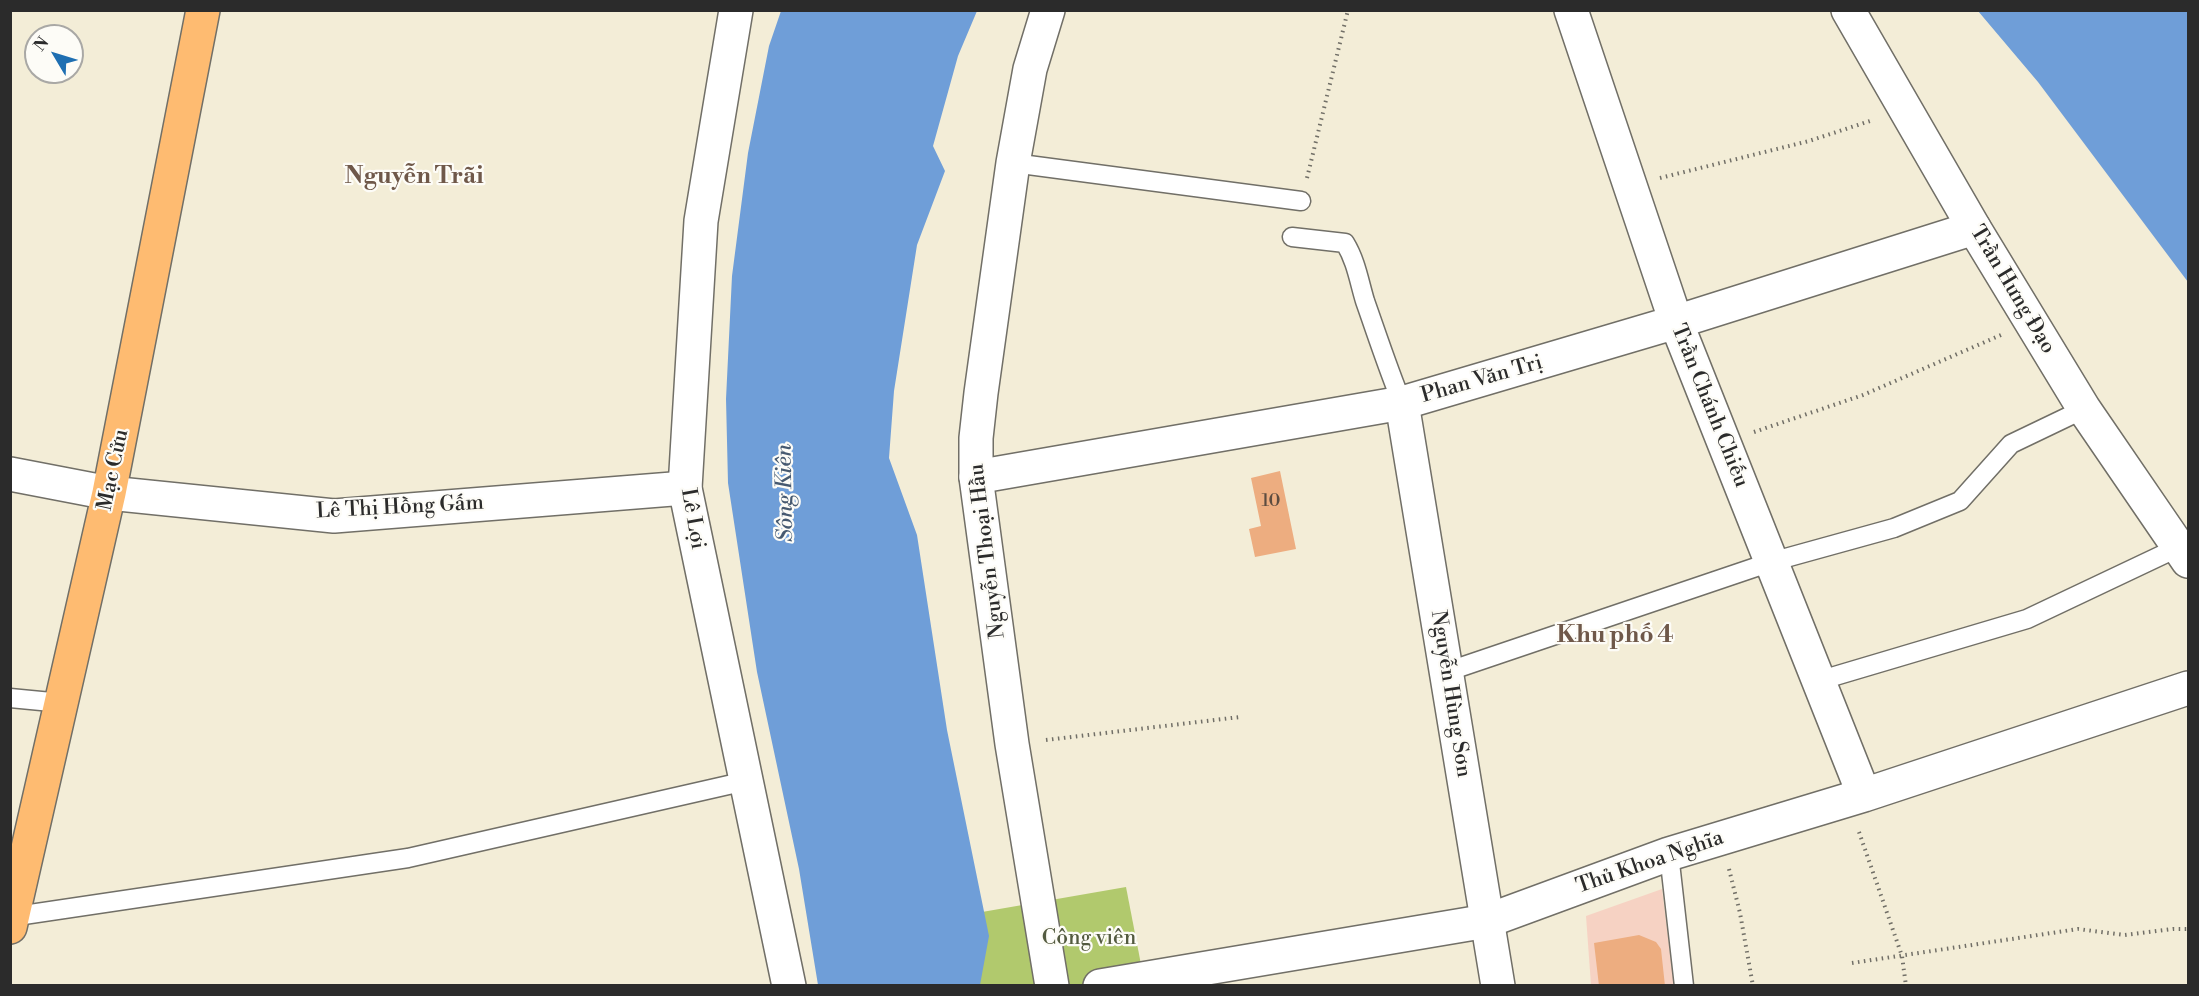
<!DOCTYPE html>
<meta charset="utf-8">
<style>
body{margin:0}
#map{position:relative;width:2199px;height:996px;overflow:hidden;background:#f3edd7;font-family:"Libre Bodoni",serif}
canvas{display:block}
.frame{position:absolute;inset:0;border:12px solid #2b2b2b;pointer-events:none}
.north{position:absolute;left:24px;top:24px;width:60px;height:60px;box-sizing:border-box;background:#fdfcf7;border:2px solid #a9a8a5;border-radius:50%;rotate:308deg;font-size:16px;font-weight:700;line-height:24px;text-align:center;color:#2b2b2b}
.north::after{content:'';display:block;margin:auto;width:21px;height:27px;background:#1f6fb2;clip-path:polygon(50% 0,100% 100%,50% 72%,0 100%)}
</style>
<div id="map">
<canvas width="2199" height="996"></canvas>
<div class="frame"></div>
<div class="north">N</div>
</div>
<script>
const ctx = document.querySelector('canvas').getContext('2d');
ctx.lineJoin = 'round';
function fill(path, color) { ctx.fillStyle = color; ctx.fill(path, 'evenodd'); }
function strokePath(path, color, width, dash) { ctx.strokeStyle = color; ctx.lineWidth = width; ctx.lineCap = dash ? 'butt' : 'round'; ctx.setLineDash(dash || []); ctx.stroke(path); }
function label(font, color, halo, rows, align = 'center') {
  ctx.font = font + ' "Libre Bodoni",serif'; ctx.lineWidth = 4.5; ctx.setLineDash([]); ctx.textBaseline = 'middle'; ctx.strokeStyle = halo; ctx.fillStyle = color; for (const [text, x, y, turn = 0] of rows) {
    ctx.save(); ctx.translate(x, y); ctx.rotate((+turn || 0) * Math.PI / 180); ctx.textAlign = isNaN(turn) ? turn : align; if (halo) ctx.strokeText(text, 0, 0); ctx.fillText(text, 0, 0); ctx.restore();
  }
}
const built = new Path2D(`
 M1662,889l12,96h-83l-5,-69z`);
const green = new Path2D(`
 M1126,887l19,98h-201l-8,-65z`);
const water = new Path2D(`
 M781,11h196l-19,45 -25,90 12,25 -28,74 -23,146 -5,67 28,77 30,195 42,206 -9,49h-162l-19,-116 -42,-197 -29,-189 -2,-84 6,-123 16,-123 21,-107z
 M1978,11h210v271l-150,-200z`);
const building = new Path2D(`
 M1280,471l16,78 -41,8 -6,-28 12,-3 -10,-48z
 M1639,935l17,7 5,7 4,37h-66l-5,-43z`);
const path = new Path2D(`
 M1307,178l41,-168
 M1660,178l149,-37 64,-21
 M1754,432l109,-37 138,-60
 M1046,740l194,-23
 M1859,832l43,124 4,30
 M1729,869l11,44 13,73
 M1852,963l226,-34 47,6 48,-6h15`);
const service = new Path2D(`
 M1013,163l288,38
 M1292,237l53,6c11,18 14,38 20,58 12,34 23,68 37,102
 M1446,672l325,-110 123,-34 66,-27 51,-57 73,-35
 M1818,681l209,-62 152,-72
 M10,698l52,5
 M1669,854l15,132
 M10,917l398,-59 338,-77`);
const minor = new Path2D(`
 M1571,10l105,312 188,473
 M10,474l99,19 225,23 351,-28
 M976,477l426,-74 274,-81 298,-94
 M1100,986l387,-65 182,-67 195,-59 324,-107`);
const tertiary = new Path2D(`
 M736,10l-35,211 -16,267 104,498
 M1048,10l-18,59 -17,94 -32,230 -5,45v39l36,267 40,242
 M1848,10l126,218 110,181 104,152
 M1402,403l96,583`);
const primary = new Path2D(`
 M10,927l99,-434 94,-483`);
const numberNames = [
 ["10",1271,502]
];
const streetNames = [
 ["Trần Hưng Đạo",2012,290,59],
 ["Phan Văn Trị",1482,380,-16],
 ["Trần Chánh Chiếu",1709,406,68],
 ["Mạc Cửu",114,470,-78],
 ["Lê Thị Hồng Gấm",400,508,-3],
 ["Lê Lợi",692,519,80],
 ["Nguyễn Thoại Hầu",988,551,-97],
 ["Nguyễn Hùng Sơn",1450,694,81],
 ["Thủ Khoa Nghĩa",1650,863,-19]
];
const parkNames = [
 ["Công viên",1089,939]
];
const waterNames = [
 ["Sông Kiên",786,493,-91]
];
const quarterNames = [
 ["Nguyễn Trãi",414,177],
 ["Khu phố 4",1615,636]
];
fill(built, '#f6d2c3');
fill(green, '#b1c96d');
fill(water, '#6f9ed8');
fill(building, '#edad80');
strokePath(service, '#716f67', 21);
strokePath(minor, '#716f67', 36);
strokePath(tertiary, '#716f67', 36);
strokePath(primary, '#716f67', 36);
strokePath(path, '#716f67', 4, [1.5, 4.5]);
strokePath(service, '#fff', 18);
strokePath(minor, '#fff', 33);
strokePath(tertiary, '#fff', 33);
strokePath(primary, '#febb71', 33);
label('18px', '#5c4c40', null, numberNames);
label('21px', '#2b2b2b', '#fdfcf7', streetNames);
label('21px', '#535a3f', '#fdfcf7', parkNames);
label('italic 22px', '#465970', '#fdfcf7', waterNames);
label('bold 24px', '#6f5849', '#fdfcf7', quarterNames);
</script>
